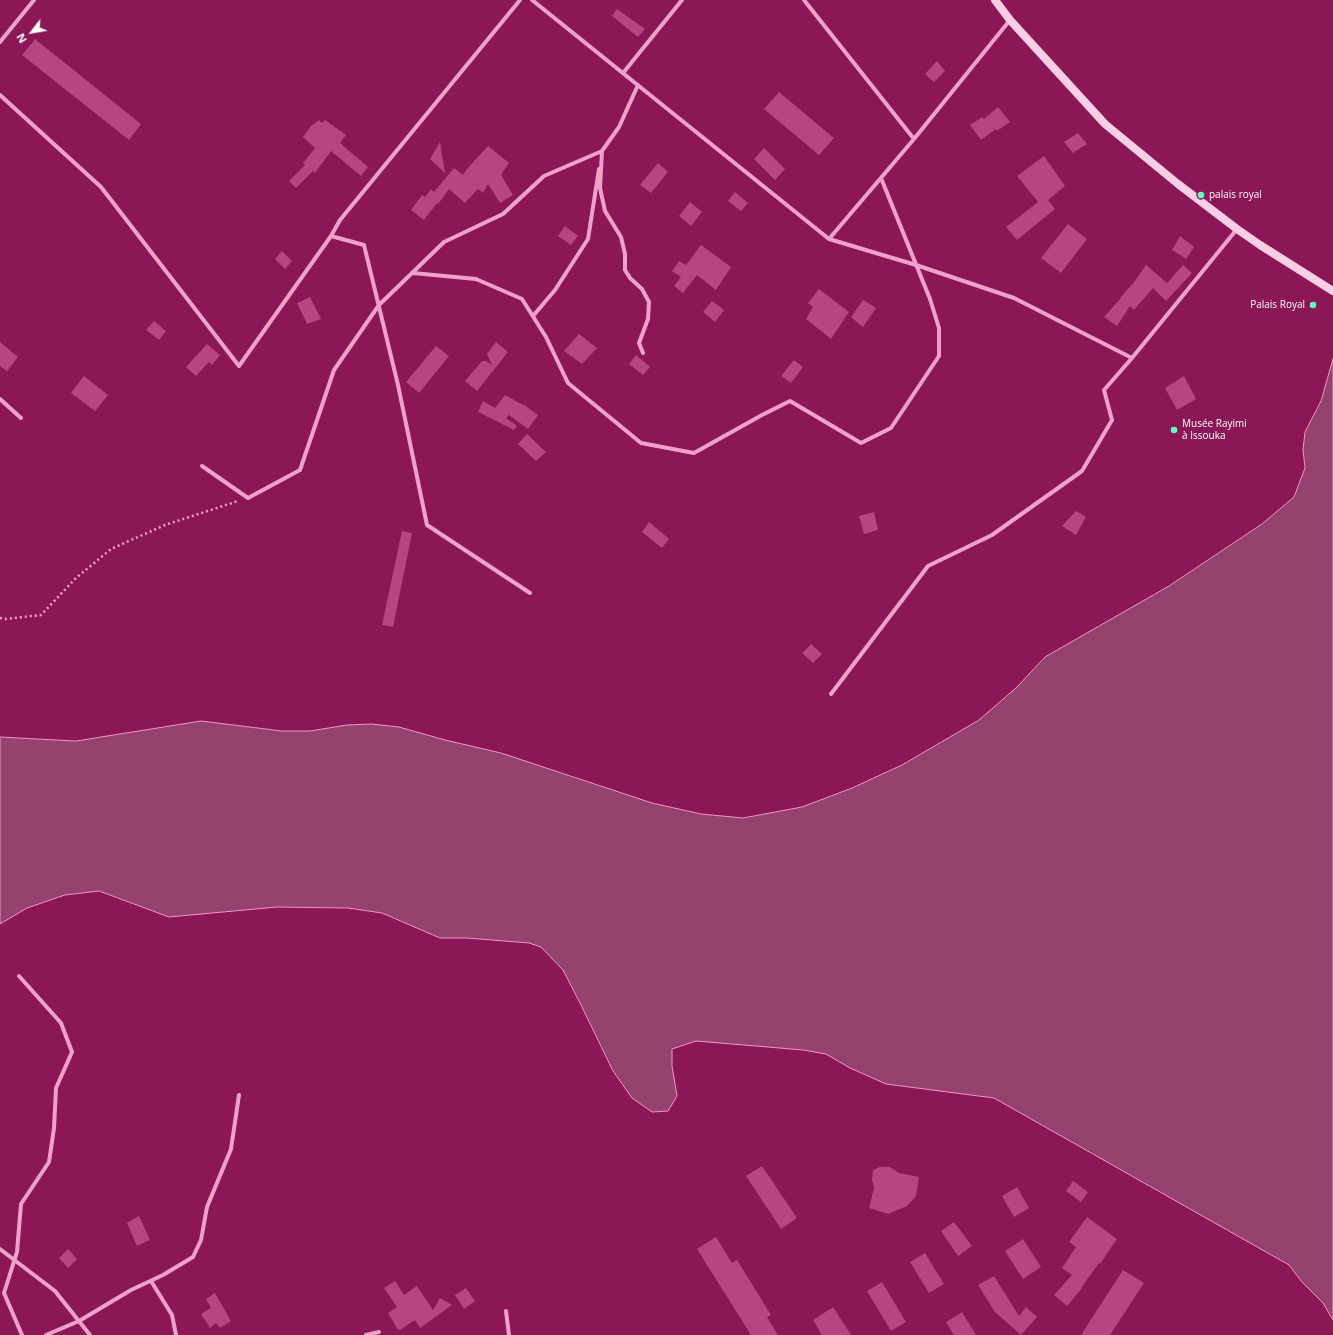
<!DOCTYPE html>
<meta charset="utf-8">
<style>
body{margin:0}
#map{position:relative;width:1333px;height:1335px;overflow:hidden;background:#8c1756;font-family:"Open Sans",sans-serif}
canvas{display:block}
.north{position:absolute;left:12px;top:12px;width:40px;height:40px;-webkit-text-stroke:3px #8c1756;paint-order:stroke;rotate:239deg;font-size:11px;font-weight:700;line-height:16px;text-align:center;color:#fff}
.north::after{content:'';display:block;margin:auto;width:14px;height:18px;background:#fff;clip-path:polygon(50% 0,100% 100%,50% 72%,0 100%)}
</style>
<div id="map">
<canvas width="1333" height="1335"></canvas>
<div class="north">N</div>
</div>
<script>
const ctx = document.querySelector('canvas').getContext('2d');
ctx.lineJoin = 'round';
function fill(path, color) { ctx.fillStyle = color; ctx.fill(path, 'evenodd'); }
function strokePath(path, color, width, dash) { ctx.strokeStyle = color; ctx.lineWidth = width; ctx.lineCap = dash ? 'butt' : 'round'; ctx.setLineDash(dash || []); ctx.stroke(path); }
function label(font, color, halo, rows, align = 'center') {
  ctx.font = font + ' "Open Sans",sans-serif'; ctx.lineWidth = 3.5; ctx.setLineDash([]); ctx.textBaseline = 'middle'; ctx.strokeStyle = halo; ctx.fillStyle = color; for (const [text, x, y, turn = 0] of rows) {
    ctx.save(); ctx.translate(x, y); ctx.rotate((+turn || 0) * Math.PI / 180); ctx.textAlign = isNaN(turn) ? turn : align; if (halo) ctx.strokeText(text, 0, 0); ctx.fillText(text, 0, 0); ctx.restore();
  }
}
const water = new Path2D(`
 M1333,359v961l-10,-17 -21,-21 -13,-17 -295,-167 -108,-14 -36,-16 -24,-14 -23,-4 -107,-9 -24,8v17l5,30 -9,15 -16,1 -20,-14 -19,-27 -32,-66 -18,-35 -22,-23 -12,-4 -62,-5h-27l-58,-25 -34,-5 -71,-1 -108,10 -70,-26 -34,4 -38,13 -27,16v-187l76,4 125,-20 81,10h28l37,-6 24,-1 28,3 46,13 56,13 151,50 49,11 42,4 59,-11 50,-19 50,-23 77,-45 38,-33 28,-30 124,-71 93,-62 32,-27 11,-29 -2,-18 2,-18 16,-31z`);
const building = new Path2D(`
 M617,9l28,20 -7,8 -26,-21z
 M35,39l106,85 -12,16 -107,-85z
 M937,61l8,10 -11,11 -9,-8z
 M779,92l55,46 -15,17 -55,-46z
 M998,107l12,15 -13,9 -1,-2 -15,11 -11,-15 12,-8 2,2z
 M319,120l3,3 3,-3 21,15 -6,8 28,24 -7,9 -30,-25 -16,22 -2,-2 -17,17 -7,-7 16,-16 -2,-2 12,-15 -12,-11 7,-10z
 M1078,133l9,11 -14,9 -9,-11z
 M440,142l5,31 -15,-14z
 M488,146l21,17 -8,12 12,20 -13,8 -12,-19 -5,9 -5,-4 -13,14 -16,-14 -11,15 -1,-1 -13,17 -13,-10 11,-15 3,2 6,-8 3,3 20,-24 9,7 4,-6z
 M764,148l21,21 -10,11 -21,-21z
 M1044,156l21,30 -17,14 7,9 -38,31 -11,-13 32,-25 -21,-26z
 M658,163l10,9 -17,21 -11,-8z
 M735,192l13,11 -7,8 -13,-10z
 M690,202l12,10 -11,14 -12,-10z
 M1068,224l19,15 -26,34 -20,-15z
 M565,226l13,10 -7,9 -13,-9z
 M1180,236l14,11 -8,12 -14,-9z
 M701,245l30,22 -15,23 -19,-15 -14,18 -9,-7 7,-9 -9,-6 7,-10 7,4z
 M282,251l10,10 -7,8 -10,-10z
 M1146,265l21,18 16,-18 9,8 -26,28 -13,-13 -19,22 -4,-4 -13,20 -13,-9 17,-19h-1l14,-16z
 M819,289l30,23 -18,27 -25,-20 7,-12 -5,-4z
 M310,297l11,22 -14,5 -10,-21z
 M863,300l13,8 -13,19 -12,-10z
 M712,301l12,9 -9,12 -12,-10z
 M154,321l12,10 -7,9 -13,-10z
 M579,334l18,14 -15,16 -18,-13z
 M0,342l18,15 -11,14 -7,-5z
 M496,342l12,10 -31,39 -12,-10 17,-20h4l6,4 -5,-11z
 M207,344l13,11 -8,10 -3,-3 -13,14 -10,-9z
 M436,346l13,10 -30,37 -13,-11z
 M636,355l14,12 -7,8 -14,-11z
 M794,360l9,7 -12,16 -10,-7z
 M84,376l24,19 -13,16 -24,-18z
 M1184,376l12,23 -19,11 -12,-22z
 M505,395l18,10v-1l15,11 -10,14 -19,-14 -3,3 11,8 -3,4 -36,-18 5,-11 12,7z
 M527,434l19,18 -10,9 -18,-17z
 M1076,511l10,6 -10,18 -14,-9z
 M874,512l4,18 -14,4 -5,-18z
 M649,522l20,17 -7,9 -20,-16z
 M402,531l10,2 -19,94 -11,-2z
 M811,644l11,10 -9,9 -11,-10z
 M762,1166l35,52 -16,11 -35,-53z
 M880,1167h10l9,6 20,4 -3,19 -9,10 -19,8 -19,-6 5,-20 -2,-8 1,-10z
 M1073,1181l15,11 -7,10 -15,-11z
 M1017,1187l12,21 -15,9 -12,-21z
 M139,1216l11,24 -13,6 -10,-23z
 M1087,1217l30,22 -17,25 -1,-1 -18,25h1l-15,18 -13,-11 18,-20 -10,-7 14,-21 -7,-5z
 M954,1222l18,24 -14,10 -17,-25z
 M716,1237l16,26 5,-3 34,55 -4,2 11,18h-27l-54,-86z
 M1023,1239l18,28 -18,12 -18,-28z
 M68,1249l9,10 -9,9 -9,-10z
 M925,1253l19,31 -15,9 -19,-31z
 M1123,1270l21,13 -34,52h-29z
 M994,1276l25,40 7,-9 11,10 -16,18 -26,-23 -17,-27z
 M395,1281l9,14 13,-9 16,24 7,-12 12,7 -32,23 -5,-8 -15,10 -1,-1 -1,1 -10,-17 9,-6 -13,-19z
 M882,1282l24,40 -15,9 -24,-40z
 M466,1288l9,13 -11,8 -9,-14z
 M215,1293l16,28 -11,7 -4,-5 -6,5 -9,-14 10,-6 -5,-9z
 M833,1307l18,28h-29l-9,-15z
 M962,1312l14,23h-22l-8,-13z`);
const path = new Path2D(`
 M0,618l6,1 35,-4 35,-37 35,-29 54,-24 73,-24`);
const street = new Path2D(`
 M532,0l297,239 87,26 98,33 118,60 105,-129
 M804,0l110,139
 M0,42l34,-42
 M623,73l59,-73
 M0,95l101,92 138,179 92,-130 9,-16 180,-220
 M602,151l-2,37 5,23 16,26 4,17v16l5,8 12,11 7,13 -1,17 -9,24 4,10
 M331,236l33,9 34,140 29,140 103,68
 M829,239l85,-100 96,-119
 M413,273l63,6 46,20 24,38 22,46 73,60 53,10 68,-38 28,-14 71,42 30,-15 48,-72v-28l-9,-29 -49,-121
 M533,316l22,-26 33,-51 11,-70
 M0,399l21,19
 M202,466l46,32 52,-28 34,-100 45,-65 65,-63 59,-28 41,-38 58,-25 17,-24 19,-42
 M831,694l97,-128 64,-31 90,-64 30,-51 -8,-30 28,-32
 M19,976l42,47 11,29 -16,36 -2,40 -5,34 -28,42 -4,48 -13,41 18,42
 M0,1249l55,42 35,44
 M151,1281l21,34 4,20
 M506,1311l3,24
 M46,1335l33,-14 52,-31 32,-15 30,-18 8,-17 6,-33 24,-58 8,-54
 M366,1335l13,-3`);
const secondary = new Path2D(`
 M995,0l15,20 95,104 73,60 59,45 23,16 73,46`);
const markers = [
 [1201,195,4,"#5fffc0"],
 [1313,305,4,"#5fffc0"],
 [1174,430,4,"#5fffc0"]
];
const poiNames = [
 ["palais royal",1209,195],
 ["Palais Royal",1305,305,"right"],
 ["Musée Rayimi",1182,424],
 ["à Issouka",1182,436]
];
fill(water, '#96426f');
strokePath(water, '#f194c9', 1);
fill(building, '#b74483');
strokePath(path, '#efa1cc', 2.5, [2, 3]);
strokePath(street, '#efa1cc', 4);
strokePath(secondary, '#facfe6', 8);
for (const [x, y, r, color] of markers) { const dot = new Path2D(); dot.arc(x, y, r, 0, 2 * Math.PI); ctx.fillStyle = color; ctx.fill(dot); strokePath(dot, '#8c1756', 1.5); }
label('10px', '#fff', '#8c1756', poiNames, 'left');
</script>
